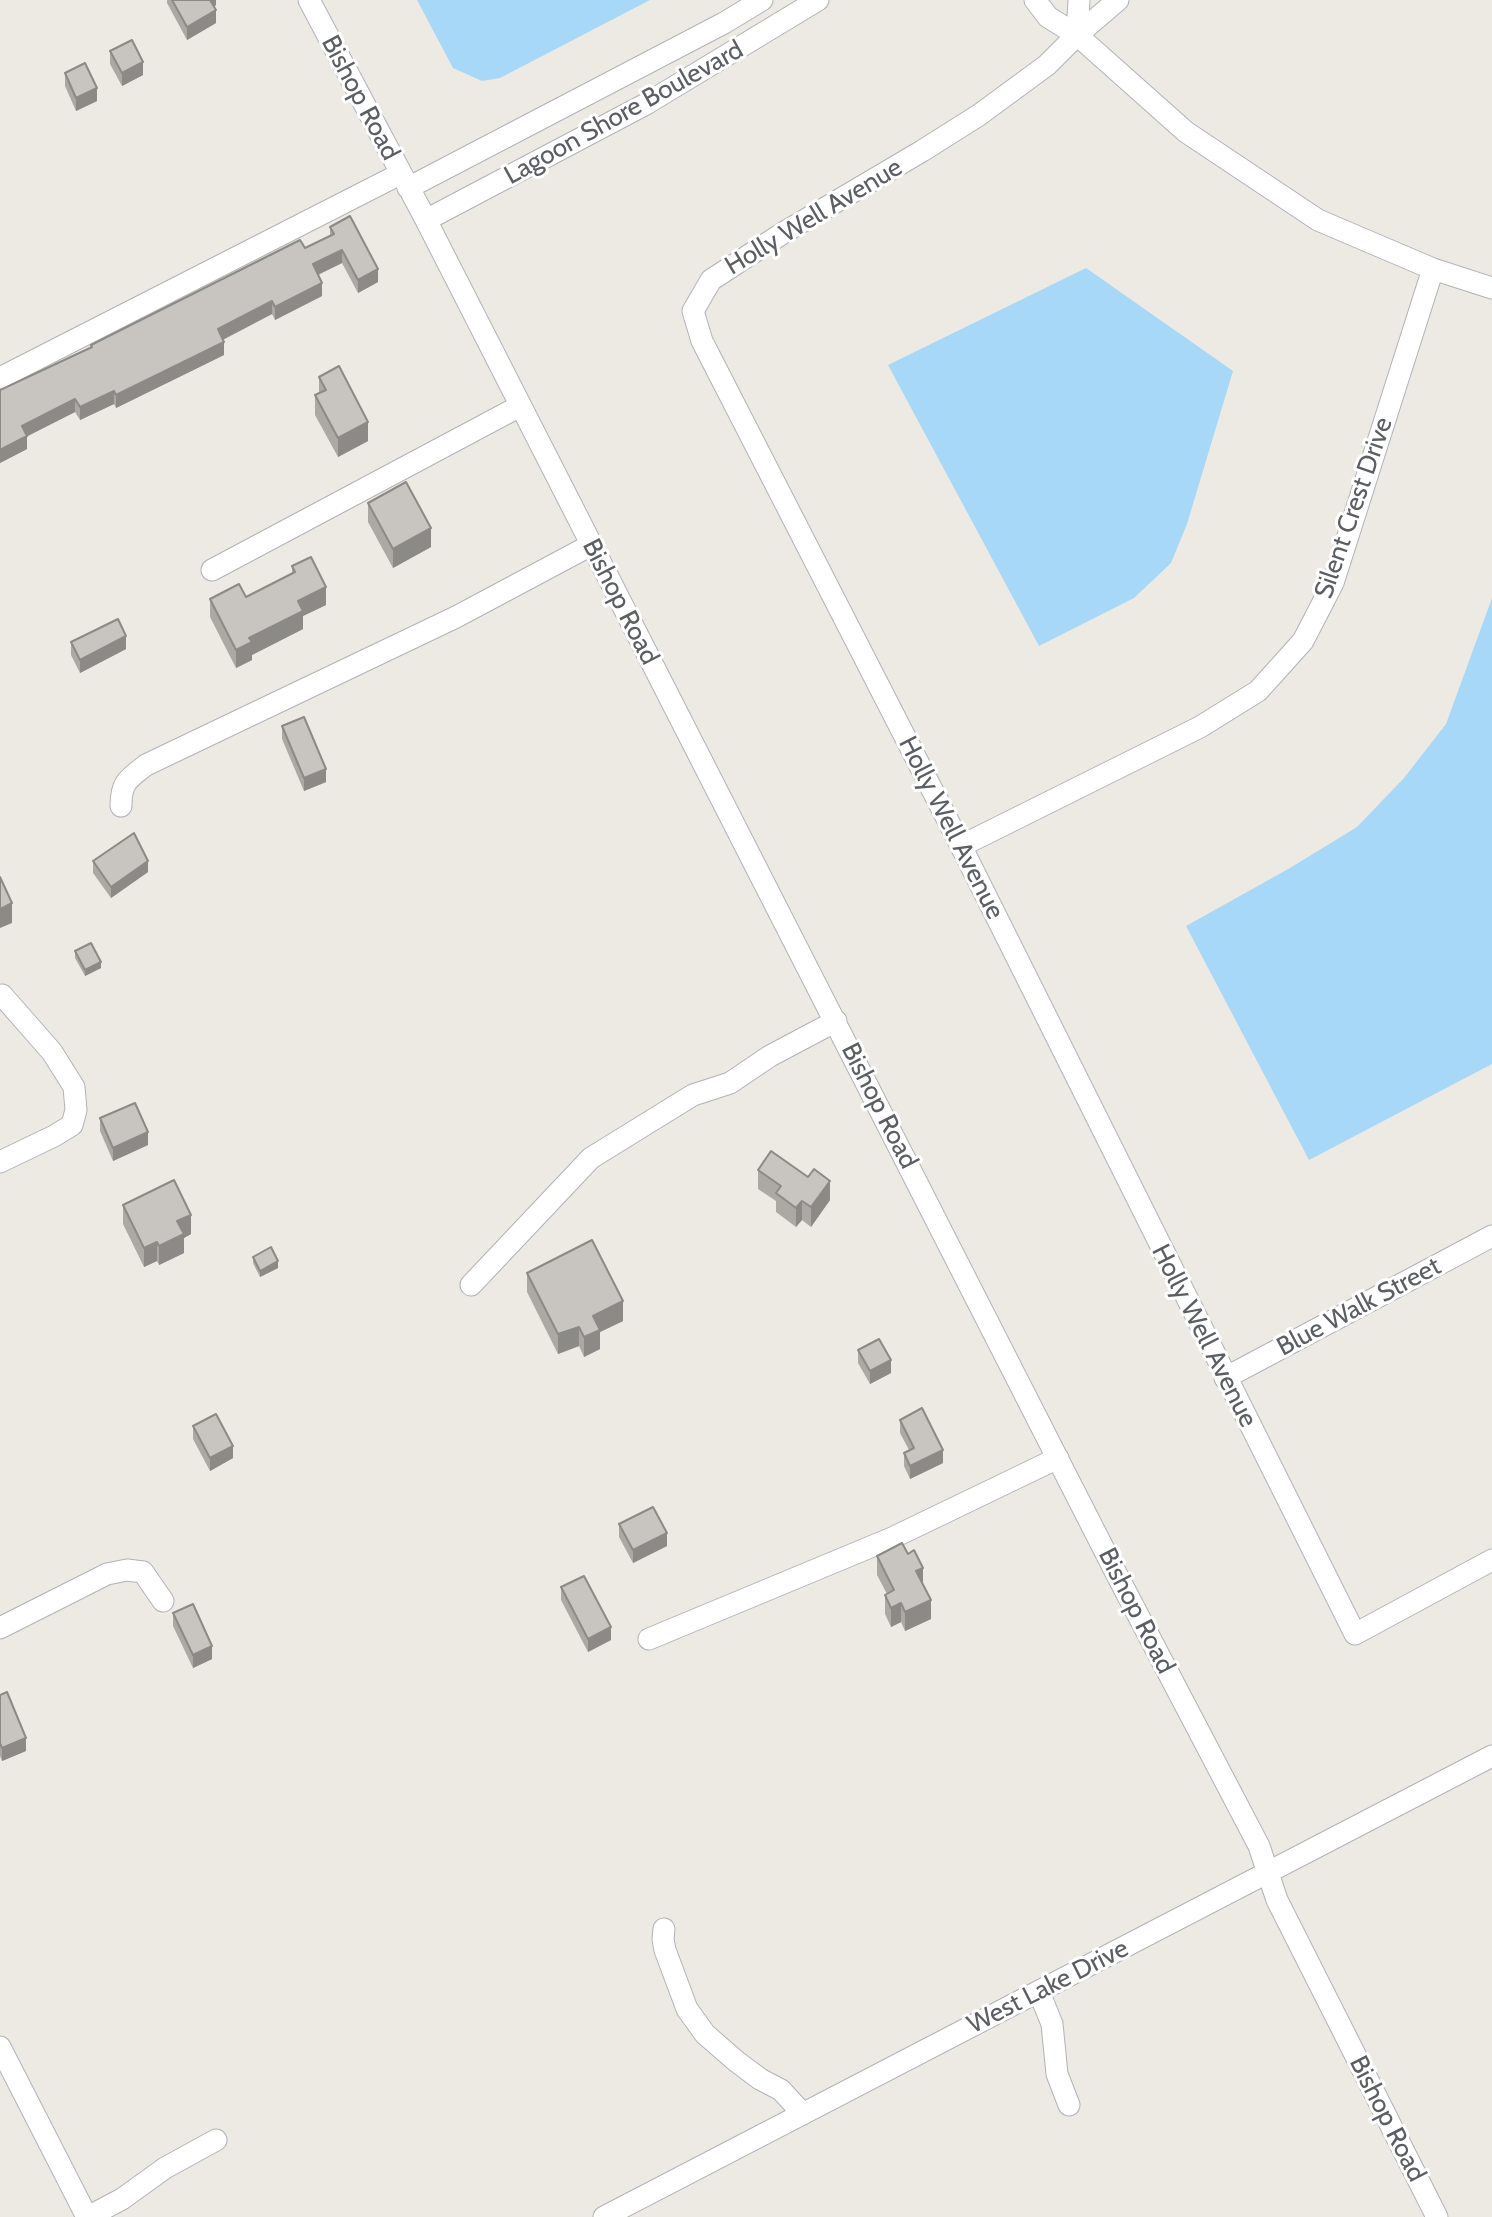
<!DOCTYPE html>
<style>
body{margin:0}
canvas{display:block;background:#eceae3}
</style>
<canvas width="1492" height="2217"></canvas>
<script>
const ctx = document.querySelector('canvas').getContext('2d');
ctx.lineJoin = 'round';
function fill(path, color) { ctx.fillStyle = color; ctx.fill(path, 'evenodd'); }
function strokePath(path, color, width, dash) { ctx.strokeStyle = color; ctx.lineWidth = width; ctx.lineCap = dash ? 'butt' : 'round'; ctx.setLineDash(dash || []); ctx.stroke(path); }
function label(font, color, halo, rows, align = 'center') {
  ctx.font = font + ' Cabin,sans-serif'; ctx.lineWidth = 6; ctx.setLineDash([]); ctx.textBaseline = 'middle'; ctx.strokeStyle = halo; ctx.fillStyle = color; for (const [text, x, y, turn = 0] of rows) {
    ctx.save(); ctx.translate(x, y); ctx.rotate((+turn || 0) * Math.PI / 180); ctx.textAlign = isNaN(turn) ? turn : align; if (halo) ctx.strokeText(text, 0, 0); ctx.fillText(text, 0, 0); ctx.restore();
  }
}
const water = new Path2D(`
 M417,0h233l-150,78 -18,3 -29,-13z
 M1086,268l147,103 -46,153 -16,39 -37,35 -95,48 -151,-281z
 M1492,598v466l-183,96 -123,-234 104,-58 67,-41 47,-49 42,-54z`);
const minor = new Path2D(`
 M309,0l117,220 691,1355 142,271 18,54 160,317
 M1035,0l13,17 29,18 109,97 132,88 115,49 59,19
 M1118,0l-41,35 -30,30 -68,50 -57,36 -139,82 -72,47 -18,31 9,30 259,505 394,788 137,-74
 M1077,35l2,-35
 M408,188l316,-165 38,-23
 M426,220l220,-116 172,-104
 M0,378l400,-204
 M212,570l308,-164
 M121,806c0,-24 7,-27 25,-41l310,-148 135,-72
 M961,846l239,-119 58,-36 45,-50 30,-58 100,-314
 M0,1162l54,-26 18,-11 4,-15 -2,-23 -22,-35 -50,-57
 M471,1285l120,-127 102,-63 37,-12 40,-27 66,-35
 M1225,1378l267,-142
 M0,1628l107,-54 20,-4 16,2 20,29
 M649,1639l243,-101 166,-80
 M664,1929l-1,10 2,11 22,59 18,25 31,27 24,18 21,11 22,24
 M1039,1992l13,32 5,50 12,31
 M0,2047l87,170
 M88,2217l34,-18 43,-31 51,-28
 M604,2217l888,-461`);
const wall = new Path2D(`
 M167,0h49v5l-2,2 2,16 -29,17 -20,-37z
 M110,51l33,24 -21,11 -12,-22z
 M65,73l32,28 -21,10 -11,-25z
 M330,227l48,55 -20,11 -16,-30 -24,12 4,21 -47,24 -3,-6 -49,26 1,15 -108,53 -2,-4 -34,16 -5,-8 -48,24v13l-27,14v-73l91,-42v-3l214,-97 25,-12z
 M319,377l49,64 -30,16 -23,-42v-20l4,-1z
 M368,503l63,44 -38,21 -25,-46z
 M292,566l34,39 -23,11v13l-51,26v5l-16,8 -26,-51v-18l36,-2 46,-24z
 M71,642l55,7 -46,24 -9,-18z
 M282,726l44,56 -22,9 -22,-52z
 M93,861l55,11 -37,26 -18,-25z
 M75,951l26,17 -16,8 -10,-18z
 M100,1118l48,27 -35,16 -13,-30z
 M758,1170l72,30 -19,27 -9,-7 -6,7 -20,-15v-11l-18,-12z
 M123,1205l68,29 -7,4v15l-25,12 -2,-4 -13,6 -21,-43z
 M253,1257l25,11 -18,9 -7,-14z
 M527,1273l96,48 -23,11v17l-16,8 -5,-11 -21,8 -31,-62z
 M858,1350l33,23 -21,11 -12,-21z
 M900,1420l43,43 -33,16 -6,-13v-13l5,-3 -9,-17z
 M193,1426l40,32 -23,13 -17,-32z
 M619,1524l48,22 -34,17 -14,-26z
 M877,1556l46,29 8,34 -26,12 -4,-9 -10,5 -6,-13v-19l2,-1 -10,-19z
 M561,1587l50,53 -23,12 -27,-52z
 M173,1613l39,46 -19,9 -20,-42z
 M0,1695l26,56 -24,10 -2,-5z`);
const shadedWall = new Path2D(`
 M208,0h8v5l-8,5z
 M216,10v13l-29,17v-13z
 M143,62v13l-21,11v-13z
 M97,88v13l-21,10v-13z
 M342,250v13l-29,14v-13z
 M378,269v13l-20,11v-13z
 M322,283v13l-47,24v-13z
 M272,301v13l-54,28v-13z
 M224,342v13l-108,53v-13z
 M114,391v13l-34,16v-13z
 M75,399v13l-53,27v-13z
 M368,422v19l-30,16v-19z
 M27,436v13l-27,14v-13z
 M431,528v19l-38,21v-19z
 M326,587v18l-23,11v13l-51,26v5l-16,8v-18l13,-12 49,-37z
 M126,636v13l-46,24v-13z
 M326,769v13l-22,9v-13z
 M148,861v11l-37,26v-11z
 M12,903v20l-12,5v-19z
 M101,962v6l-16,8v-6z
 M148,1132v13l-35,16v-13z
 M830,1181v19l-19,27v-20z
 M802,1201v19l-6,7v-19z
 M191,1215v19l-7,4v15l-25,12v-19l18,-25z
 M157,1242v19l-13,6v-19z
 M278,1261v7l-18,9v-6z
 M623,1301v20l-23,11v17l-16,8v-20l9,-21z
 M579,1327v19l-21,8v-20z
 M891,1360v13l-21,11v-13z
 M233,1446v12l-23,13v-13z
 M943,1450v13l-33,16v-13z
 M667,1533v13l-34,17v-13z
 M923,1568v19l-7,-16z
 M931,1600v19l-26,12v-19z
 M901,1603v19l-10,5v-19z
 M611,1627v13l-23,12v-13z
 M212,1646v13l-19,9v-13z
 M26,1738v13l-24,10v-13z`);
const building = new Path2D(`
 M172,0h38l6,10 -29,17z
 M132,40l11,22 -21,11 -12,-22z
 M85,63l12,25 -21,10 -11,-25z
 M350,216l28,53 -20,11 -16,-30 -29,14 9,19 -47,24 -3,-6 -54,28 6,13 -108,53 -2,-4 -34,16 -5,-8 -53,27 5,10 -27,14v-60l92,-43 -1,-2 209,-105 5,8 29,-14 -4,-7z
 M339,366l29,56 -30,16 -23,-43 11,-5 -7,-13z
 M406,482l25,46 -38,21 -25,-46z
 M311,557l15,30 -28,14 5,10 -54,27 3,4 -16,8 -26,-51 29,-15 7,13 49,-25 -3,-6z
 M118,619l8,17 -46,24 -9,-18z
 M304,717l22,52 -22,9 -22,-52z
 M134,833l14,28 -37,26 -18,-26z
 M0,877l12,26 -12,6z
 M91,943l10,19 -16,8 -10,-19z
 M135,1103l13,29 -35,16 -13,-30z
 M771,1151l37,26 6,-8 16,12 -19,26 -9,-6 -6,7 -20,-15 5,-7 -23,-16z
 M174,1180l17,35 -14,6 7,13 -25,12 -2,-4 -13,6 -21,-43z
 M592,1240l31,61 -30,15 7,14 -16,7 -5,-10 -21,7 -31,-61z
 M271,1247l7,14 -18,10 -7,-14z
 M879,1339l12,21 -21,11 -12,-21z
 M922,1408l21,42 -33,16 -6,-13 10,-5 -14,-28z
 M216,1414l17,32 -23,12 -17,-32z
 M653,1507l14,26 -34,17 -14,-26z
 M902,1543l6,11 6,-4 9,18 -7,3 15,29 -26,12 -4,-9 -10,5 -6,-13 9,-5 -17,-34z
 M584,1576l27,51 -23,12 -27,-52z
 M193,1604l19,42 -19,9 -20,-42z
 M7,1692l19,46 -24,10 -2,-5v-48z`);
const streetNames = [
 ["Bishop Road",360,98,62],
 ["Lagoon Shore Boulevard",624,113,-29],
 ["Holly Well Avenue",814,217,-31],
 ["Silent Crest Drive",1354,508,-71],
 ["Bishop Road",620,602,63],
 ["Holly Well Avenue",951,828,63],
 ["Bishop Road",879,1106,63],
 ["Blue Walk Street",1359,1307,-28],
 ["Holly Well Avenue",1204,1336,63],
 ["Bishop Road",1136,1611,63],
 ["West Lake Drive",1048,1987,-27],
 ["Bishop Road",1387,2119,63]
];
fill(water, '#a8d8f7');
strokePath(minor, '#b0b3b7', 23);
strokePath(minor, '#fff', 21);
fill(wall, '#aca9a5');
fill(shadedWall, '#8c8a86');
fill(building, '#c8c5c0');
strokePath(building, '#8c8a86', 2);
label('26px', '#5b5e62', '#fff', streetNames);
</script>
